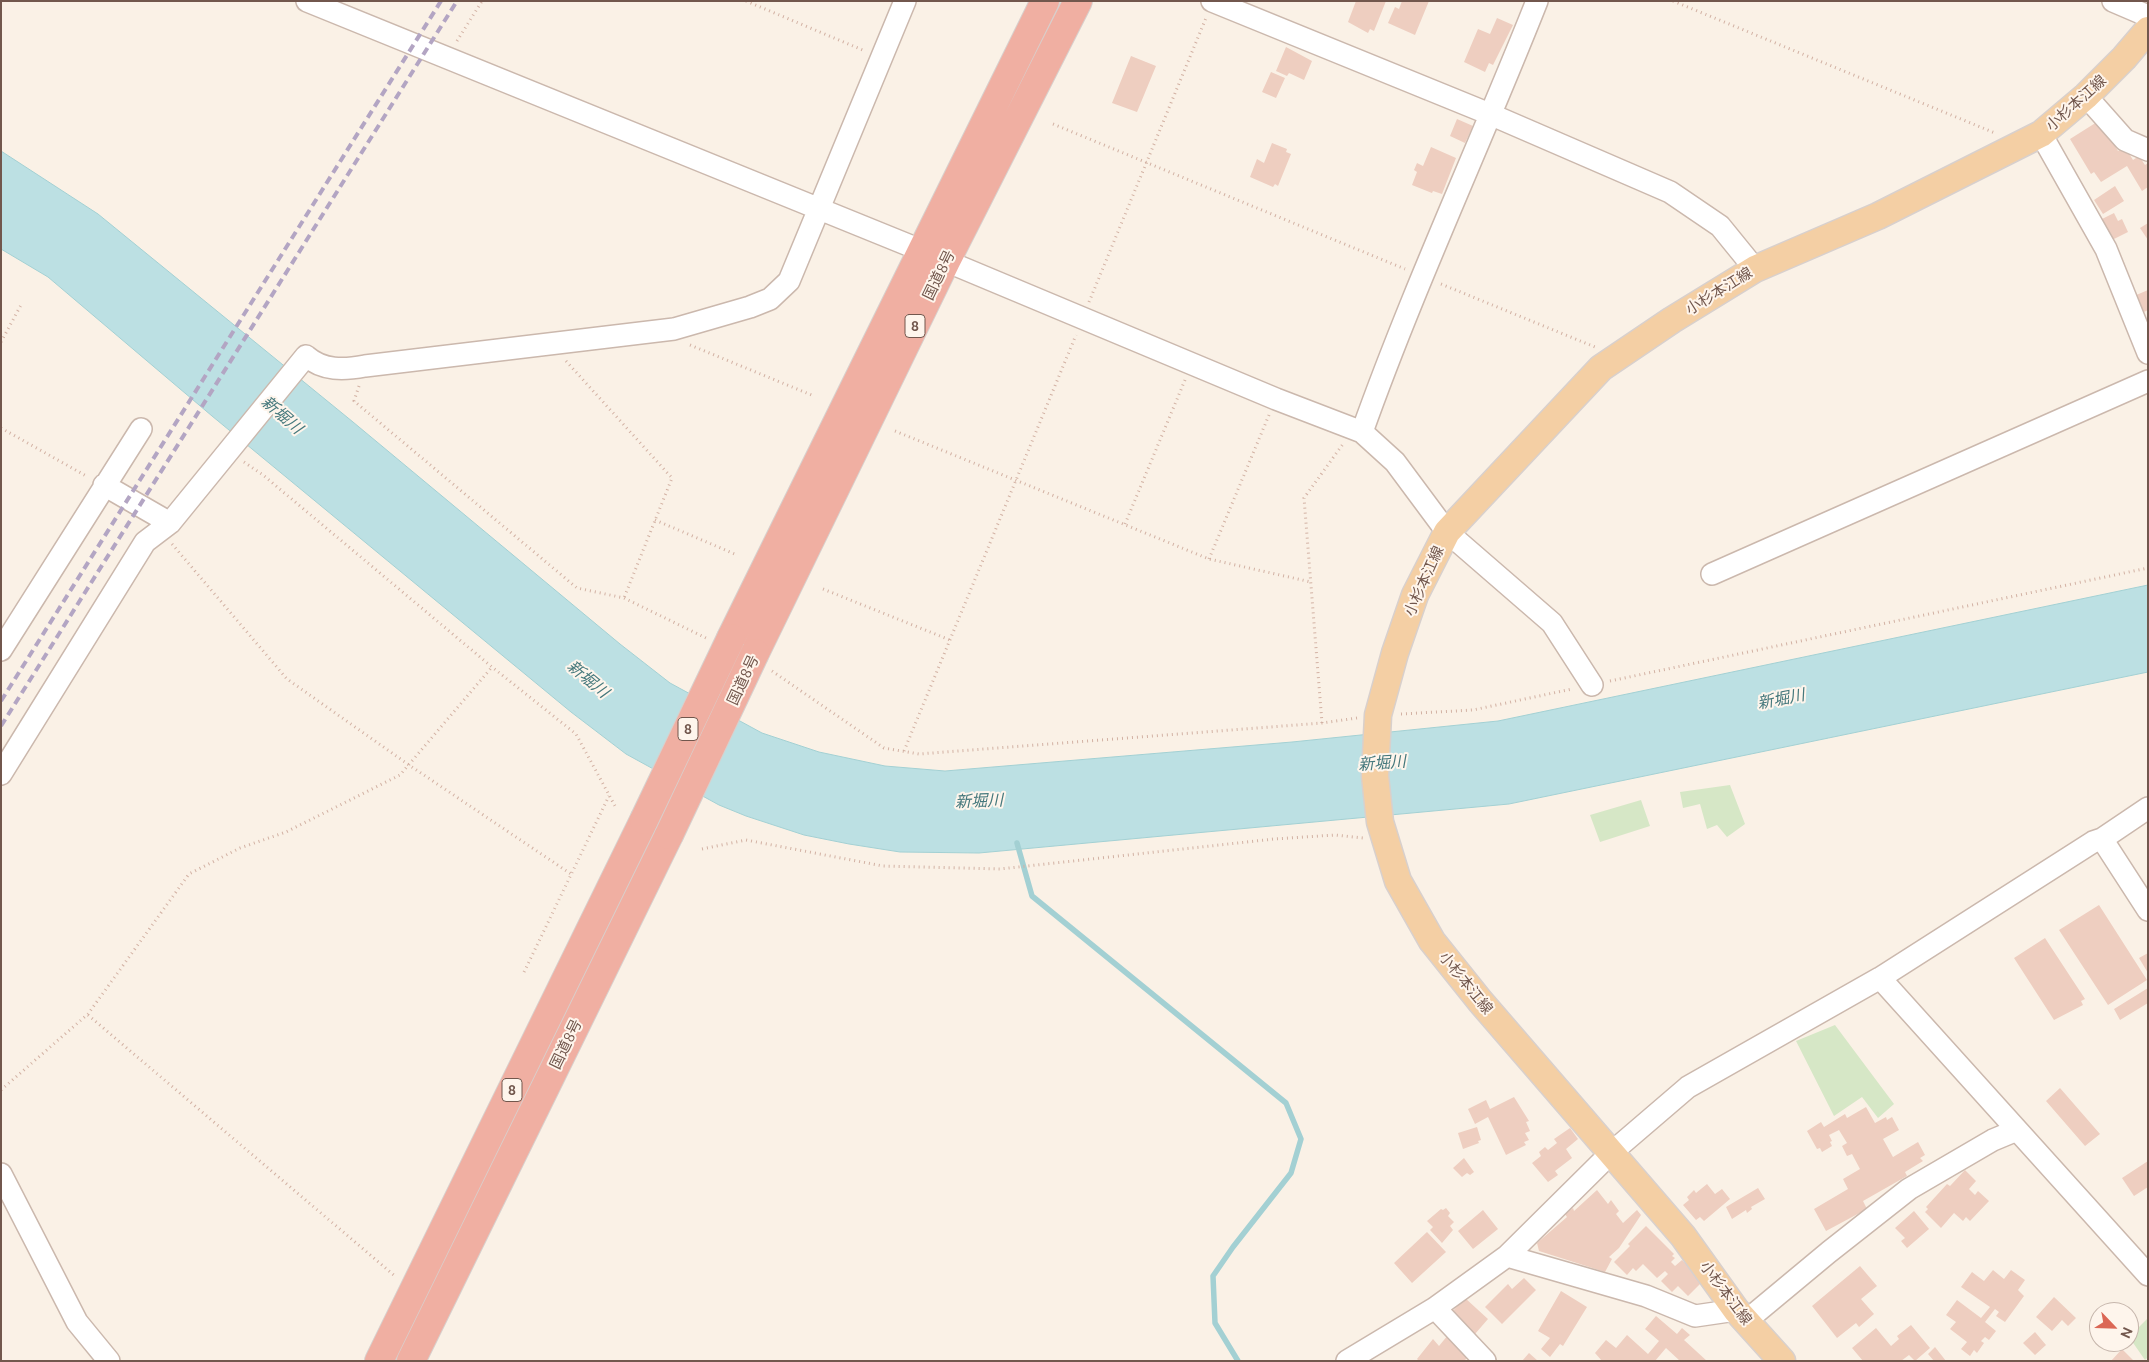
<!DOCTYPE html>
<meta charset="utf-8">
<style>
body{margin:0}
#map{position:relative;width:2149px;height:1362px;overflow:hidden;background:#faf1e6;font-family:Ubuntu,sans-serif}
canvas{display:block}
.frame{position:absolute;inset:0;border:2px solid #72574d;pointer-events:none}
.north{position:absolute;left:2089px;top:1302px;width:50px;height:50px;box-sizing:border-box;background:#fef5ec;border:1px solid #c6b6ac;border-radius:50%;rotate:114deg;font-size:14px;font-weight:700;line-height:20px;text-align:center;color:#72574d}
.north::after{content:'';display:block;margin:auto;width:18px;height:22px;background:#db6755;clip-path:polygon(50% 0,100% 100%,50% 72%,0 100%)}
</style>
<div id="map">
<canvas width="2149" height="1362"></canvas>
<div class="frame"></div>
<div class="north">N</div>
</div>
<script>
const ctx = document.querySelector('canvas').getContext('2d');
ctx.lineJoin = 'round';
function fill(path, color) { ctx.fillStyle = color; ctx.fill(path, 'evenodd'); }
function strokePath(path, color, width, dash) { ctx.strokeStyle = color; ctx.lineWidth = width; ctx.lineCap = dash ? 'butt' : 'round'; ctx.setLineDash(dash || []); ctx.stroke(path); }
function label(font, color, halo, rows, align = 'center') {
  ctx.font = font + ' Ubuntu,"Noto Sans JP",sans-serif'; ctx.lineWidth = 4; ctx.setLineDash([]); ctx.textBaseline = 'middle'; ctx.strokeStyle = halo; ctx.fillStyle = color; for (const [text, x, y, turn = 0] of rows) {
    ctx.save(); ctx.translate(x, y); ctx.rotate((+turn || 0) * Math.PI / 180); ctx.textAlign = isNaN(turn) ? turn : align; if (halo) ctx.strokeText(text, 0, 0); ctx.fillText(text, 0, 0); ctx.restore();
  }
}
const green = new Path2D(`
 M1730,785l15,39 -18,13 -10,-12 -10,4 -7,-25 -17,4 -3,-16z
 M1641,800l9,26 -50,16 -10,-27z
 M1835,1025l59,79 -16,14 -16,-21 -28,19 -38,-75z
 M2148,1318v39l-3,3 -16,-23z`);
const water = new Path2D(`
 M1,151l97,63 255,208 267,222 50,39 92,50 57,19 66,14 60,5 347,-29 206,-21 650,-136v87l-639,132 -530,49 -79,-1 -51,-8 -45,-9 -58,-19 -27,-11 -93,-51 -55,-42 -359,-296 -164,-139 -47,-28z`);
const stream = new Path2D(`
 M1017,843l15,53 254,207 15,36 -10,34 -58,74 -20,29 2,47 23,38`);
const building = new Path2D(`
 M1356,1h30l-12,30 -4,-2 -2,4 -20,-11z
 M1402,1h27l-14,34 -27,-12 7,-16 4,2z
 M1497,18l16,7 -20,40 -4,-2 -4,9 -21,-10 14,-33 12,5z
 M1286,47l26,14 -8,19 -15,-7 -2,3 -11,-5z
 M1131,56l25,10 -19,46 -25,-9z
 M1271,72l14,6 -9,20 -14,-6z
 M1457,119l16,7 -8,17 -15,-7z
 M2097,122l5,3 16,26 7,-4 8,13 6,-4 6,9 3,-2v24l-6,4 -15,-25 -26,16 -7,-10 -3,2 -21,-35z
 M1272,143l15,6 -1,3 5,2 -13,32 -3,-2 -2,3 -23,-10 7,-18 7,4z
 M1431,147l25,11 -14,36 -9,-3 -1,2 -20,-8 5,-13 -3,-2 3,-7 6,3z
 M2115,186l9,15 -21,13 -9,-14z
 M2114,213l4,8 4,-2 6,13 -16,8 -12,-20z
 M2148,223v17l-8,-12z
 M2148,290v20l-6,3 -8,-17z
 M2099,905l48,75 -39,25 -49,-75z
 M2045,938l40,61 -4,2 2,4 -29,15 -40,-62z
 M2148,953v20l-9,-15z
 M2148,988v15l-28,17 -6,-11z
 M2060,1088l40,46 -15,12 -39,-45z
 M1514,1097l15,24 -3,1 4,9 -5,2 4,7 -5,2 2,3 -20,10 -18,-38 -13,7 -7,-15 18,-9 4,9z
 M1866,1107l9,16 11,-6 1,3 5,-3 7,13 -16,9 10,18 25,-15 7,13 -5,3 3,3 -18,11 2,4 -44,25 4,8 -41,22 -12,-22 34,-20 -5,-10 17,-10 -8,-15 -5,2 -5,-10 5,-3 -8,-13 -10,5 3,6 -2,1 2,4 -10,6 -2,-4 -3,1 -10,-18 14,-9 3,5 21,-13 2,4z
 M1477,1127l4,13 -3,1 1,2 -16,6 -5,-16z
 M1570,1128l8,11 -12,10 6,9 -17,13 3,4 -10,7 -16,-19 9,-7 -2,-4 6,-5 3,3 9,-7 -3,-4z
 M1464,1158l10,14 -4,3 -3,-2 -5,4 -9,-9z
 M2148,1161v26l-14,9 -12,-18z
 M1965,1170l11,11 -7,8 6,6 3,-4 11,10 -19,20 -4,-4 -3,4 -9,-8 -13,15 -16,-16 3,-3 -2,-2 21,-23 3,2z
 M1707,1184l8,10 7,-5 8,10 -26,22 -4,-4 -4,3 -13,-15 6,-5 -2,-3 7,-7 2,3z
 M1758,1188l7,11 -14,8 1,2 -5,4 -1,-3 -14,9 -6,-12z
 M1597,1190l11,14 3,-4 8,11 -3,3 7,9 14,-13 4,5 -22,33 -10,9 3,2 -7,13 -66,-21 -2,-8 30,-26 -2,-3 8,-6 1,3z
 M1446,1208l4,5 -2,3 6,6 -4,4 3,4 -11,13 -12,-13 3,-3 -6,-6 14,-12 2,1z
 M1483,1210l15,19 -25,20 -15,-18z
 M1914,1211l15,18 -22,19 -6,-7 4,-3 -10,-10z
 M1646,1226l28,28 -2,2 3,2 -4,4 4,4 7,-6 21,21 -15,15 -10,-10 -6,6 -11,-11 7,-7 -3,-3 -8,7 -14,-14 -7,7 -3,-3 -6,7 -13,-13 16,-16 -2,-2z
 M1427,1232l19,20 -34,31 -18,-20z
 M1860,1266l17,20 -16,13 13,15 -15,13 -3,-4 -19,15 -25,-32z
 M1993,1270l11,9 7,-9 14,10 -7,10 6,6 -19,26 -9,-6 3,-4 -4,-3 -10,13 11,9 -7,9 -4,-3 -4,4 3,2 -7,10 -3,-3 -4,6 -9,-7 6,-7 -17,-13 6,-7 -10,-7 11,-15 24,18 9,-11 -29,-20 11,-15 12,9z
 M1524,1278l12,12 -34,34 -17,-17 23,-23 4,5z
 M1561,1291l26,16 -24,39 -3,-2 -10,13 -9,-8 9,-11 -12,-7z
 M2054,1297l22,21 -8,8 -6,-6 -10,11 -16,-14z
 M1465,1298l23,21 -13,15 -24,-21z
 M1656,1316l21,18 5,-6 8,7 -6,5 23,21h-27l-14,-13 -11,13h-53l-7,-8 11,-13 10,8 11,-13 21,19 11,-13 -14,-12z
 M1911,1325l19,23 -15,13 -6,-6 -8,6h-38l-11,-13 24,-20 15,18 8,-7 -2,-3z
 M2035,1332l11,13 -11,10 -12,-12z
 M1448,1335l22,20 -6,6h-45l-2,-2 16,-20 6,7z
 M1935,1347l11,14h-12l-6,-7z
 M2122,1349l12,12h-23z
 M1529,1353l9,8h-16z`);
const path = new Path2D(`
 M746,1l119,50
 M1673,1l322,132
 M457,41l25,-40
 M1053,124l352,145
 M1441,284l154,63
 M1089,302l117,-284
 M1,342l20,-37
 M690,345l124,51
 M566,361l106,117 -48,120
 M359,386l-5,15 223,187 47,10 82,40
 M1,428l87,49
 M895,431l314,128 102,23
 M244,462l19,13 229,192 84,67 39,72
 M655,520l82,35
 M1125,524l60,-144
 M172,544l115,135 122,86 162,109
 M1209,559l60,-144
 M823,589l127,51
 M772,671l112,77 35,6 403,-31 35,-5
 M1610,681l538,-113
 M1401,714l72,-4 99,-21
 M1322,723l-18,-225 39,-54
 M904,751l172,-416
 M702,849l44,-9 137,26 117,3 274,-30 61,-4 28,3
 M524,972l85,-176
 M88,1015l307,261
 M1,1090l87,-76 101,-140 51,-26 46,-16 114,-57 92,-108`);
const minor = new Path2D(`
 M307,1l616,250
 M1212,1l280,114 178,77 50,34 35,43
 M2113,1l35,15
 M2086,96l39,44 23,10
 M2041,134l65,115 42,104
 M946,261l330,138 86,33 33,30 52,70 105,91 40,62
 M1362,432c52,-146 118,-287 175,-431
 M104,485l66,38
 M1712,574l436,-193
 M1,650l140,-221
 M1,774l144,-232 25,-19 136,-167c17,15 38,14 59,10l309,-37 76,-22 20,-8 19,-18 116,-280
 M2102,839l46,71
 M1880,978l268,297
 M1,1174l76,148 32,39
 M1507,1256l139,40 49,20 41,-6
 M1435,1308l50,53
 M1746,1321l83,-69 80,-63 84,-49 24,-10
 M1347,1361l88,-53 72,-52 104,-103 77,-66 192,-109 213,-136 9,-3 46,-31`);
const major = new Path2D(`
 M1782,1361l-46,-51 -53,-74 -203,-235 -48,-60 -34,-60 -18,-59 -5,-46 3,-61 17,-62 20,-58 32,-63 154,-164 71,-48 83,-51 123,-53 163,-82 45,-38 38,-38 24,-28`);
const highway = new Path2D(`
 M731,638l314,-637
 M755,653l191,-392 132,-260
 M379,1361l265,-541
 M411,1361l258,-526`);
const rail = new Path2D(`
 M1,701l440,-700
 M1,726l456,-725`);
const highwayBridge = new Path2D(`
 M644,820l87,-182
 M669,835l86,-182`);
const shields = [
 [915,326,20],
 [688,729,20],
 [512,1090,20]
];
const shieldNames = [
 ["8",915,326],
 ["8",688,729],
 ["8",512,1090]
];
const streetNames = [
 ["小杉本江線",2076,103,-42],
 ["国道8号",939,275,-64],
 ["小杉本江線",1719,291,-32],
 ["小杉本江線",1424,581,-66],
 ["国道8号",743,680,-65],
 ["小杉本江線",1466,983,51],
 ["国道8号",566,1044,-64],
 ["小杉本江線",1726,1293,53]
];
const waterNames = [
 ["新堀川",282,415,41],
 ["新堀川",588,679,40],
 ["新堀川",1781,699,-11],
 ["新堀川",1382,763,-4],
 ["新堀川",979,801,-2]
];
fill(green, '#d6e7c6');
fill(water, '#bce0e3');
strokePath(water, '#a3d0d3', 1);
strokePath(stream, '#a3d0d3', 5.5);
fill(building, '#eecec0');
strokePath(minor, '#cbb8ad', 24);
strokePath(major, '#d8d0cd', 29);
strokePath(highway, '#d8d0cd', 30);
strokePath(path, '#d2b1a3', 3, [1, 4]);
strokePath(minor, '#fff', 21);
strokePath(major, '#f4cfa4', 26);
strokePath(highway, '#f0afa2', 28);
strokePath(rail, '#b3a5c3', 4, [8, 5]);
strokePath(highwayBridge, '#d8d0cd', 30, []);
strokePath(highwayBridge, '#f0afa2', 28);
for (const [x, y, w] of shields) { const box = new Path2D(); box.roundRect(x - w / 2, y - 11.5, w, 23, 4); ctx.fillStyle = '#fef5ec'; ctx.fill(box); strokePath(box, '#72574d', 1); }
label('bold 14px', '#72574d', null, shieldNames);
label('15px', '#72574d', '#fef5ec', streetNames);
label('italic 16px', '#45787c', '#fef5ec', waterNames);
</script>
